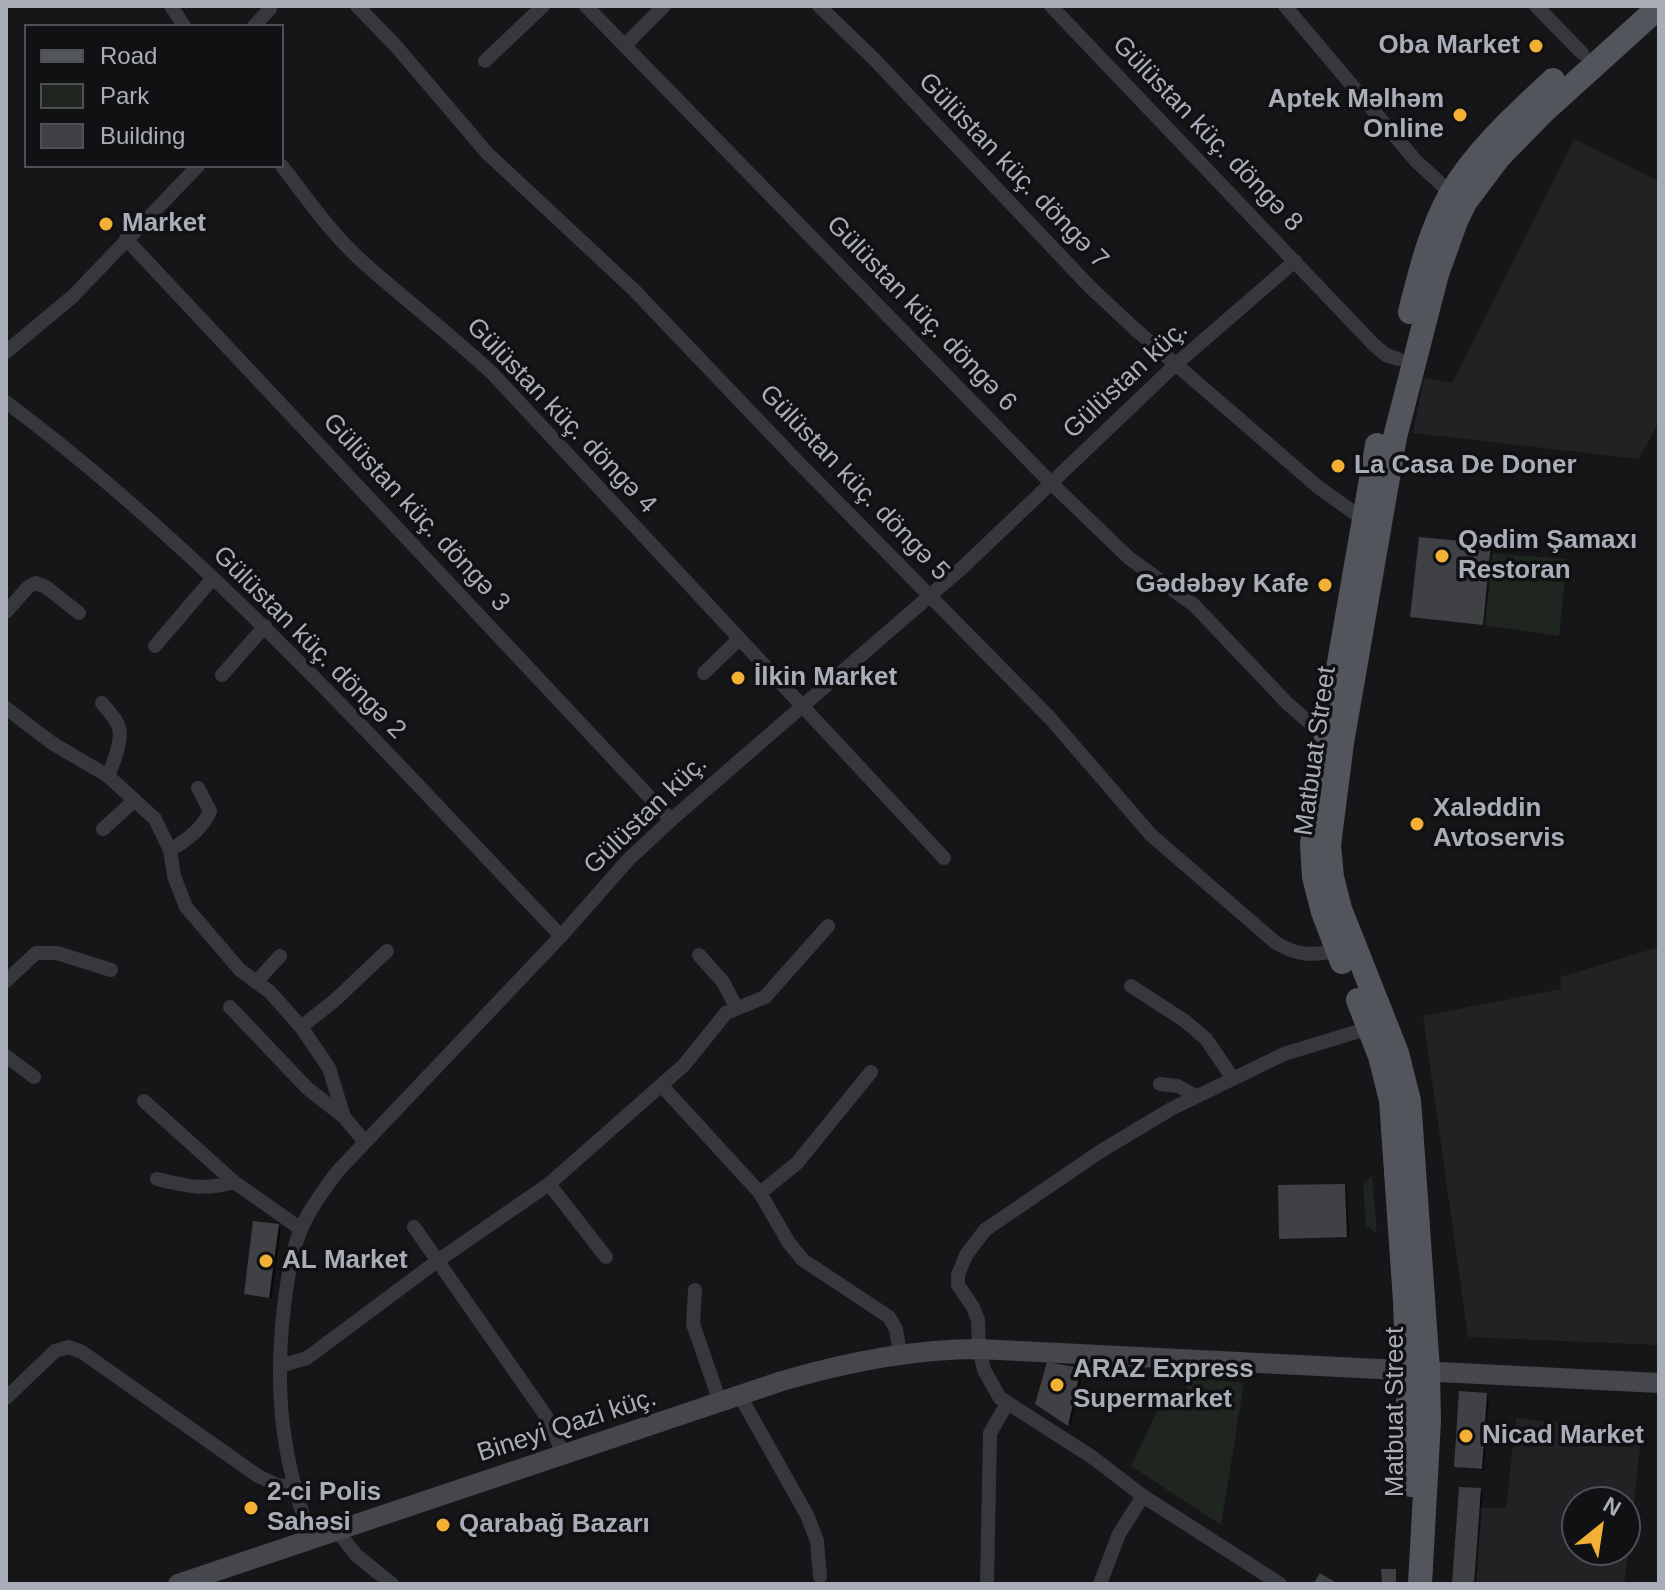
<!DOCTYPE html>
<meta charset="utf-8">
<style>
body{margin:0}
#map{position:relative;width:1665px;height:1590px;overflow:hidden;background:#161618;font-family:Arial,sans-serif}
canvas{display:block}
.frame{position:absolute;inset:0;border:8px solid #a8adb8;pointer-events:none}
.legend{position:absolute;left:24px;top:24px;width:260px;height:144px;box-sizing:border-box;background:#111113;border:2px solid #4d4f55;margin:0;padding:10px 14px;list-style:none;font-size:24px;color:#a8adb8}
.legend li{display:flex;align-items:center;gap:16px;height:40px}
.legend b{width:40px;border:2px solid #4d4f55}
.north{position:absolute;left:1561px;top:1486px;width:80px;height:80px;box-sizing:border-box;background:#111113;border:2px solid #4d4f55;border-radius:50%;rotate:30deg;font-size:22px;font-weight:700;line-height:32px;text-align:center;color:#a8adb8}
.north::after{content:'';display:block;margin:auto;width:28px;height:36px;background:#f2b134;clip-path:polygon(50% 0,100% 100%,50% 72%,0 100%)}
</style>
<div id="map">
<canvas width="1665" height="1590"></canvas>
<div class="frame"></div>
<ul class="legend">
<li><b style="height:10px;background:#53555c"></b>Road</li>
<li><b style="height:22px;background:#1e261f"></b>Park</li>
<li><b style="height:22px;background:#404145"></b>Building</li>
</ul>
<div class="north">N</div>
</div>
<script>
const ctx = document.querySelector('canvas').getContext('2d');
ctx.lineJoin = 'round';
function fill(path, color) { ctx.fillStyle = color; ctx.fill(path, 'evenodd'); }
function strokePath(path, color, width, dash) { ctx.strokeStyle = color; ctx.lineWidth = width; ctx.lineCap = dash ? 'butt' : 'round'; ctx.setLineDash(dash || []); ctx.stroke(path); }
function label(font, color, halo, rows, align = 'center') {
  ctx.font = font + ' Arial,sans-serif'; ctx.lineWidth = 7; ctx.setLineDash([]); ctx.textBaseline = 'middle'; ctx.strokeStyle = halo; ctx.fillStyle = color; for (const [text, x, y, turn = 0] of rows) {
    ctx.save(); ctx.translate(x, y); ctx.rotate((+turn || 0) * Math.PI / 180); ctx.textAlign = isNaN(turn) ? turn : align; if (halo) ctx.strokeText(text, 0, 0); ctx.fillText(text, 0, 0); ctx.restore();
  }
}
const built = new Path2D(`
 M1574,139l85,42v240l-20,38 -226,-26 11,-55 28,5z
 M1659,947v398l-191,-8 -45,-321 138,-27 -1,-12z
 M1516,1418l126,13 -18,153h-150l5,-76h27zM1577,1502h48v48h-48z`);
const green = new Path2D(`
 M1490,553l77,6 -8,77 -76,-11z
 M1372,1176l5,59 -11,-10 -3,-41z
 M1187,1378l57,5 -23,142 -90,-59 32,-67 23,-1z`);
const shadow = new Path2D(`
 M1490,546l3,2 -8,77 -73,-9z
 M1345,1186l2,1 2,50h-68z
 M279,1226l2,2 -9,70 -24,-3z
 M1048,1364l35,8 -12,53 -34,-21z
 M1487,1395l2,2 -5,73 -25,-2 -3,-2z
 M1480,1490l3,2 -7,92h-22z`);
const building = new Path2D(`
 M1419,537l72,7 -8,81 -73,-8z
 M1345,1184l2,53 -68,2 -1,-54z
 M253,1221l26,3 -10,74 -25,-4z
 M1047,1362l34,6 -13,58 -33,-22z
 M1459,1391l28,2 -5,76 -28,-2z
 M1459,1487l22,1 -7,96h-22z
 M1381,1569h15v15h-14z
 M1320,1573l18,11h-25z`);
const street = new Path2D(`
 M171,6l13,20
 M357,6l38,39 92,108 146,136 166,174 251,255 101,117 125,108c25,14 34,12 62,8
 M586,6l465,477 78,75 65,47 93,98 39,34
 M819,6l55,53 216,228 46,43 182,157 45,32
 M1051,6l323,339 12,10 12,4
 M1285,6l131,155 35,32
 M1536,6l46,47
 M254,26l16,-17
 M626,44l38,-38
 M485,61l58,-55
 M282,166c26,34 51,70 83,98 42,37 86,71 127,109l452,485
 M126,239l545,581
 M6,352l66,-55 126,-131
 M6,402c206,154 378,349 555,534
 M6,612l22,-25 8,-4 10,4 33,26
 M155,646l58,-68
 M704,673l34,-33
 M222,675l43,-49
 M102,703c5,7 13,14 16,22 6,13 -5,39 -10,51
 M6,708l46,35 56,33 47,43 15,31 4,26 12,31 54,63 30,22 31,35 28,41 15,49 20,24
 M103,829l32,-29
 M170,850c16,-9 33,-22 40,-39l-12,-23
 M699,955l24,27 13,25
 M6,981l30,-28h21l54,17
 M256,982l24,-26
 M1131,986l54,35 21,18 26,38
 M230,1007l77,81 37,29
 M301,1027l33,-26 53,-50
 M6,1056l28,21
 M1160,1084l18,2 18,10
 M662,1086l98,107 29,50 14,17 86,57 7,12 4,24
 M144,1101l90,81 67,47
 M157,1179c30,7 47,12 77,3
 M549,1184l57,73
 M760,1193l37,-30 74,-91
 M414,1227l132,189 18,40
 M695,1290l-2,34 27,78
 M280,1366l27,-8 129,-96 113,-78 135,-119 42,-52 39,-16 63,-71
 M740,1396l67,119 10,26 3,36
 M6,1398l49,-47 14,-4 13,5 176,124 19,9 16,2
 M336,1529l20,26 36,29
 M311,1538c-29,-79 -37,-147 -27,-231 3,-26 7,-54 17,-78 9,-21 23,-39 36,-57l224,-236 68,-77 42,-39 292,-253 212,-202 120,-104
 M987,1584l3,-151 17,-29
 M1100,1584l19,-50 24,-38
 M1280,1584l-137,-88 -51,-39 -92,-59 -16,-28 -5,-21 -1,-29 -5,-13 -15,-22v-10l8,-20 19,-25 116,-79 70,-42 113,-55 85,-26`);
const secondary = new Path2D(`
 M178,1584l604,-203c65,-19 129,-32 197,-32l680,34`);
const primary = new Path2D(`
 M1410,312c10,-40 20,-81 40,-117 25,-44 67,-81 103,-115
 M1342,962l-19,-50 -9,-35 -2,-33 14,-107 51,-292
 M1358,1000l22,56 11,44 14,201 6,184
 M1420,1584l9,-163 -1,-51 -17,-243 -2,-26 -12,-48 -57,-144 -8,-32 -3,-32 13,-102 53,-306 42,-163 19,-53 10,-20 33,-44 44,-45 116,-105`);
const markers = [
 [1536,46,8,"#f2b134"],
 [1460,115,8,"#f2b134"],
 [106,224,8,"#f2b134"],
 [1338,466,8,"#f2b134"],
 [1442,556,8,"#f2b134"],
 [1325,585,8,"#f2b134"],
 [738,678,8,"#f2b134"],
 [1417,824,8,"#f2b134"],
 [266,1261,8,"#f2b134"],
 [1057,1385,8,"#f2b134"],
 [1466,1436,8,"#f2b134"],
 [251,1508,8,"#f2b134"],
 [443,1525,8,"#f2b134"]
];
const poiNames = [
 ["Oba Market",1520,46,"right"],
 ["Aptek Mәlhәm",1444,100,"right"],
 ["Online",1444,130,"right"],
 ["Market",122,224],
 ["La Casa De Doner",1354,466],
 ["Qədim Şamaxı",1458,541],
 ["Restoran",1458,571],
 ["Gədəbəy Kafe",1309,585,"right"],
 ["İlkin Market",754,678],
 ["Xaləddin",1433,809],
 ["Avtoservis",1433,839],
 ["AL Market",282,1261],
 ["ARAZ Express",1073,1370],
 ["Supermarket",1073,1400],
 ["Nicad Market",1482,1436],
 ["2-ci Polis",267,1493],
 ["Sahəsi",267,1523],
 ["Qarabağ Bazarı",459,1525]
];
const streetNames = [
 ["Gülüstan küç. döngə 8",1207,134,46],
 ["Gülüstan küç. döngə 7",1013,171,46],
 ["Gülüstan küç. döngə 6",921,314,46],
 ["Gülüstan küç.",1126,380,-43],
 ["Gülüstan küç. döngə 4",561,416,46],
 ["Gülüstan küç. döngə 5",854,483,46],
 ["Gülüstan küç. döngə 3",416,513,47],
 ["Gülüstan küç. döngə 2",309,643,45],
 ["Matbuat Street",1316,751,-82],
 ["Gülüstan küç.",646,815,-44],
 ["Matbuat Street",1396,1412,-90],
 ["Bineyi Qazi küç.",567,1426,-18]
];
fill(built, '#222225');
fill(green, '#1e261f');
fill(shadow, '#0007');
fill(building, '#404145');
strokePath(street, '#37383d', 14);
strokePath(secondary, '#45474d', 20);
strokePath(primary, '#53555c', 24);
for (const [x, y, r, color] of markers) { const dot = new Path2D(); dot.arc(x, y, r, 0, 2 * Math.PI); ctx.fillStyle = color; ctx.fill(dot); strokePath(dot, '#111113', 3); }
label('bold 26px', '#a8adb8', '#111113', poiNames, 'left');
label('26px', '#a8adb8', '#111113', streetNames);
</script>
